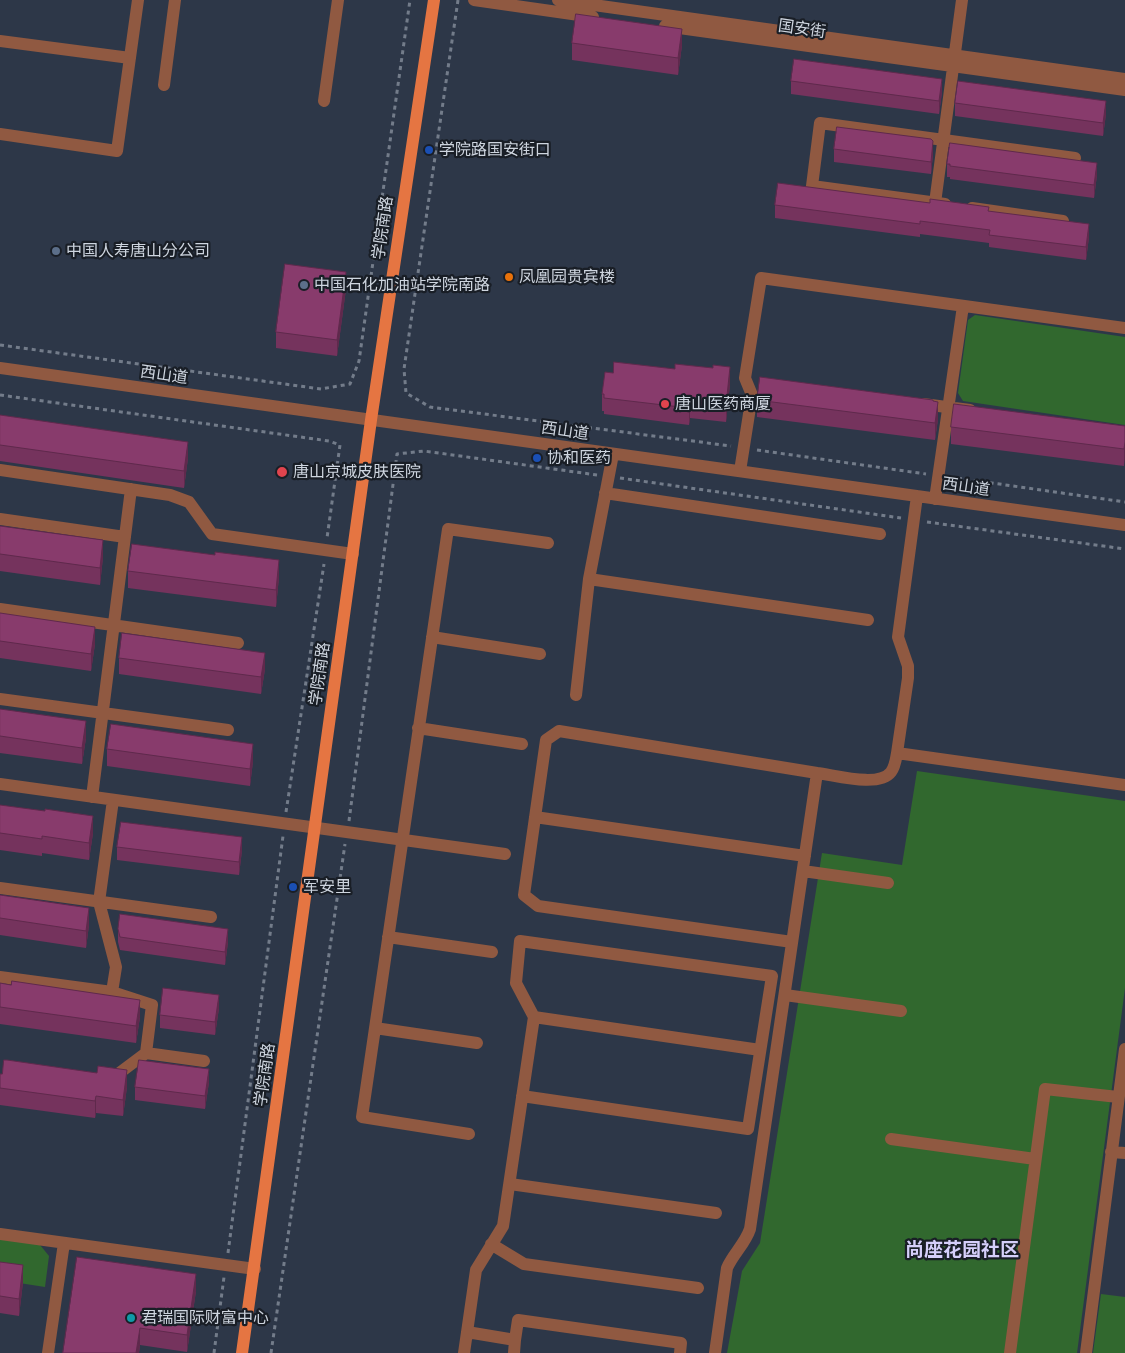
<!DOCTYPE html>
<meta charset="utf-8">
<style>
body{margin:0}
canvas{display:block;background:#2d3748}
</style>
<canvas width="1125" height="1353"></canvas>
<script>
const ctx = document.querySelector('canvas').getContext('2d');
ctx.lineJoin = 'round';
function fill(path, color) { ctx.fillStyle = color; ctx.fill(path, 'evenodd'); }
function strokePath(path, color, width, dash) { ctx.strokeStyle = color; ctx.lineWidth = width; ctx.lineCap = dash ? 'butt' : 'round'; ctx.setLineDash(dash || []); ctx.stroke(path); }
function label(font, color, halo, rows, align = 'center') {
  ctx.font = font + ' Inter,"Noto Sans SC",sans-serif'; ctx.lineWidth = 4.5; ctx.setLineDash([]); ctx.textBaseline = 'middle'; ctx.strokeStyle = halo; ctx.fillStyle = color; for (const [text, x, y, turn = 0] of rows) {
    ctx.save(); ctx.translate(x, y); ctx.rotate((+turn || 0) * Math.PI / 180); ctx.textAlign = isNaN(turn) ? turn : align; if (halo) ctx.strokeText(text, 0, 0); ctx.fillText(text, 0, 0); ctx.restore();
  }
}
const green = new Path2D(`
 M975,315l150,22v88l-162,-24 -5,-8 10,-73z
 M917,771l208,30v187l-48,365h-350l15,-82 18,-28 62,-390 80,12z
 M0,1235l36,5 13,16 -4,31 -45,-7z
 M1101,1294l24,3v56h-32z`);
const path = new Path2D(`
 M458,0l-54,369 2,24 24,14 301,39
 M0,345l321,44 29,-5 9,-23 51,-361
 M0,395l329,46 11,4 -13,93
 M757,450l169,24
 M950,477l175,25
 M620,478l281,40
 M927,522l198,27
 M286,812l38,-248
 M349,821l48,-367 27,-3 173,24
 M228,1253l55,-417
 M214,1353l10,-76
 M271,1353l74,-509`);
const minor = new Path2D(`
 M474,0l119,17
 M558,0l567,79
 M665,26l460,64
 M0,41l130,17
 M164,85l11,-85
 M324,101l14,-101
 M0,134l117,17 21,-151
 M935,203l27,-203
 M945,204l-133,-18 8,-63 255,35
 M972,208l91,13
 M0,368l1125,157
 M923,404l47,6
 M0,470l170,25 19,7 23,32 141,20
 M740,471l12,-76 -7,-17 16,-100 364,50
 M605,493l275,41
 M917,496l-19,141 10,29v12l-11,75 228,32
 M935,499l28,-193
 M0,519l125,18
 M589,579l279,41
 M0,609l238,34
 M432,637l108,17
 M576,695l13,-116 24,-125
 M0,699l228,31
 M418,728l104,16
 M0,784l505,70
 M92,797l39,-308
 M535,817l270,39
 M803,871l85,12
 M0,888l211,29
 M388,937l104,15
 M792,942l-254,-36 -14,-11 22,-155 13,-9 258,42
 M0,977l112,15 40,13 -6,48 -32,24 -4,-1
 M112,992l4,-25 -17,-65 14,-102
 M785,995l116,16
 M534,1017l226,33
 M375,1028l102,15
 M146,1053l58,8
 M469,1134l-107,-17 86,-588 100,14
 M891,1139l144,20
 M1111,1152l14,1
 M510,1184l206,29
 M0,1234l255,35
 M491,1244l33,20 174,24
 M467,1332l48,8
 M48,1353l16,-110
 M464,1353l12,-83 27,-44 31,-209 -18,-34 4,-42 252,35 -24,153 -226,-33
 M514,1353l1,-13 3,-20 163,23 -1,10
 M715,1353l12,-85c6,-14 18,-24 23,-39l67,-456c18,2 62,15 74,-1 4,-5 5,-13 6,-19
 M1010,1353l35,-264 73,8
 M1086,1353l39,-304`);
const major = new Path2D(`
 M242,1353l129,-933 63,-420`);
const wall = new Path2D(`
 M572,43l110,2 -4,30 -106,-15z
 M791,81l151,11 -3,22 -148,-20z
 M955,103l151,11 -3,22 -148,-20z
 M834,149l99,5 -2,20 -97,-12z
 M947,164l150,11 -3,23 -144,-19v-2h-3z
 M775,205l214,6 100,26 -3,23 -97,-13v-4l-69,-9v3l-145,-19z
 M346,289l-9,67 -61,-8v-16z
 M730,384l-4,38 -36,-4 -1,7 -85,-11v-3h-2v-17z
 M757,400l176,2 5,17 -3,21 -178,-23z
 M0,415l188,43 -4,30 -184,-27z
 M1125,426l-1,40 -173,-22v-17z
 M0,526l103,31 -3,28 -100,-14z
 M128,571l151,6 -3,30 -148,-19z
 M0,613l95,31 -4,27 -91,-13z
 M119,658l146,11 -4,25 -142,-20z
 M0,709l86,29 -4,26 -82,-11z
 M107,749l146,12 -3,25 -143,-20z
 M0,805l93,28 -4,27 -47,-7v3l-42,-6z
 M117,847l125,3 -3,25 -122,-15z
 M0,895l89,30 -3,23 -86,-13z
 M118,929l110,13 -3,23 -105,-15 -2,-8z
 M0,983l140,34 -4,26 -136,-19z
 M219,1008l-4,27 -55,-7v-13z
 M0,1074l127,13 -4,29 -27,-3 -1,5 -95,-13z
 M209,1082l-4,27 -70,-9v-13z
 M0,1262l23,20 -4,34 -19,-3z
 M196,1291l-9,61 -47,-7 -1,8h-76z`);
const shadedWall = new Path2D(`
 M682,29v16l-4,30v-17z
 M942,79v13l-3,22v-13z
 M1106,101v13l-3,22v-13z
 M933,141v13l-2,20v-12z
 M1097,163v12l-3,23v-13z
 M1089,224v13l-3,23v-13z
 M346,272v17l-9,67v-16z
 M730,367v17l-4,38v-17z
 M690,401v17l-1,7v-17z
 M938,402v17l-3,21v-17z
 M188,442v16l-4,30v-17z
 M1125,442v17l-1,7v-17z
 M103,540v17l-3,28v-17z
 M279,560v17l-3,30v-17z
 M95,627v17l-4,27v-17z
 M265,653v16l-4,25v-17z
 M86,721v17l-4,26v-16z
 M253,744v17l-3,25v-17z
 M93,816v17l-4,27v-17z
 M242,837v13l-3,25v-13z
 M89,908v17l-3,23v-17z
 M228,929v13l-3,23v-13z
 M219,995v13l-4,27v-13z
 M140,1000v17l-4,26v-17z
 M209,1069v13l-4,27v-13z
 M127,1070v17l-4,29v-16z
 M96,1096v17l-1,5v-17z
 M23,1265v17l-4,34v-17z
 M196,1274v17l-9,61v-17z
 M140,1328v17l-1,8h-3z`);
const building = new Path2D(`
 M576,14l106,15 -4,29 -106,-15z
 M794,59l148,20 -3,22 -148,-20z
 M958,81l148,20 -3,22 -148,-20z
 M837,127l94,12 2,2 -2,21 -97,-13z
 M950,143l147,20 -3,22 -144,-19v-2h-3z
 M778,183l152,20v-4l59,8 -1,4 101,13 -3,23 -97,-12 1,-5 -70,-9v3l-145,-19z
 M285,264l61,8 -9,68 -61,-8z
 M614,362l61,7v-5l38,4v-3l17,2 -4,38 -36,-4 -1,7 -85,-10v-4h-2l3,-22 8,1z
 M760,377l173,23v1l5,1 -3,21 -178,-23z
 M954,404l171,22v16l-1,7 -173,-22z
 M0,415l188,27 -4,29 -184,-26z
 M0,526l103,14 -3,28 -100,-14z
 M132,544l83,11v-3l64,8 -3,30 -148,-19z
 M0,613l95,14 -4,27 -91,-13z
 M122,633l143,20 -4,24 -142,-19z
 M0,709l86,12 -4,27 -82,-12z
 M111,724l142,20 -3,25 -143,-20z
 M0,805l45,6v-2l48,7 -4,27 -47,-7v3l-42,-6z
 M121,822l121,15 -3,25 -122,-15z
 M0,895l89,13 -3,23 -86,-13z
 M120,914l108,15 -3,23 -105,-15 -2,-8z
 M12,981l128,19 -4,26 -136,-19v-24l11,2z
 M163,988l56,7 -4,27 -55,-7z
 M4,1060h3l90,13 1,-7 29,4 -4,30 -27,-4 -1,5 -95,-13v-14h2z
 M139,1060l70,9 -4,27 -70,-9z
 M77,1257l119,17 -9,61 -47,-7 -4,25h-73z
 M0,1262l23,3 -4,34 -19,-3z`);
const markers = [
 [429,150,5,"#1a4fb4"],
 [56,251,5,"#5c6f8a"],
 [509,277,5,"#e8710a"],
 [304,285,5,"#5c6f8a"],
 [665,404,5,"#e0444e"],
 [537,458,5,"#1a4fb4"],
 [282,472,6,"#e0444e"],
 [293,887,5,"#1a4fb4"],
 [131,1318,5,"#0f9aa8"]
];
const streetNames = [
 ["国安街",802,29,8],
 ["学院南路",383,228,-82],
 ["西山道",164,375,8],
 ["西山道",565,431,8],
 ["西山道",966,487,8],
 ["学院南路",320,674,-82],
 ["学院南路",265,1075,-82]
];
const poiNames = [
 ["学院路国安街口",439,150],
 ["中国人寿唐山分公司",66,251],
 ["凤凰园贵宾楼",519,277],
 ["中国石化加油站学院南路",314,285],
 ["唐山医药商厦",675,404],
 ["协和医药",547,458],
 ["唐山京城皮肤医院",293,472],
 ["军安里",303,887],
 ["君瑞国际财富中心",141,1318]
];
const quarterNames = [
 ["尚座花园社区",962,1250]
];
fill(green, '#31682e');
strokePath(path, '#737c8a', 3, [4, 4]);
strokePath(minor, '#905941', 12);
strokePath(major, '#e57542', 12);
fill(wall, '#75335d');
fill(shadedWall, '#5f294c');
fill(building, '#883b6c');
strokePath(building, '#5f294c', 1);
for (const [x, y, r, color] of markers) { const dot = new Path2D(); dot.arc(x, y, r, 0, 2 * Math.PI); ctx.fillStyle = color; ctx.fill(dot); strokePath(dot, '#191e26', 2); }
label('16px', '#ced5df', '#191e26', streetNames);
label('16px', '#ced5df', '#191e26', poiNames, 'left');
label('bold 19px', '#d5cffa', '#191e26', quarterNames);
</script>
